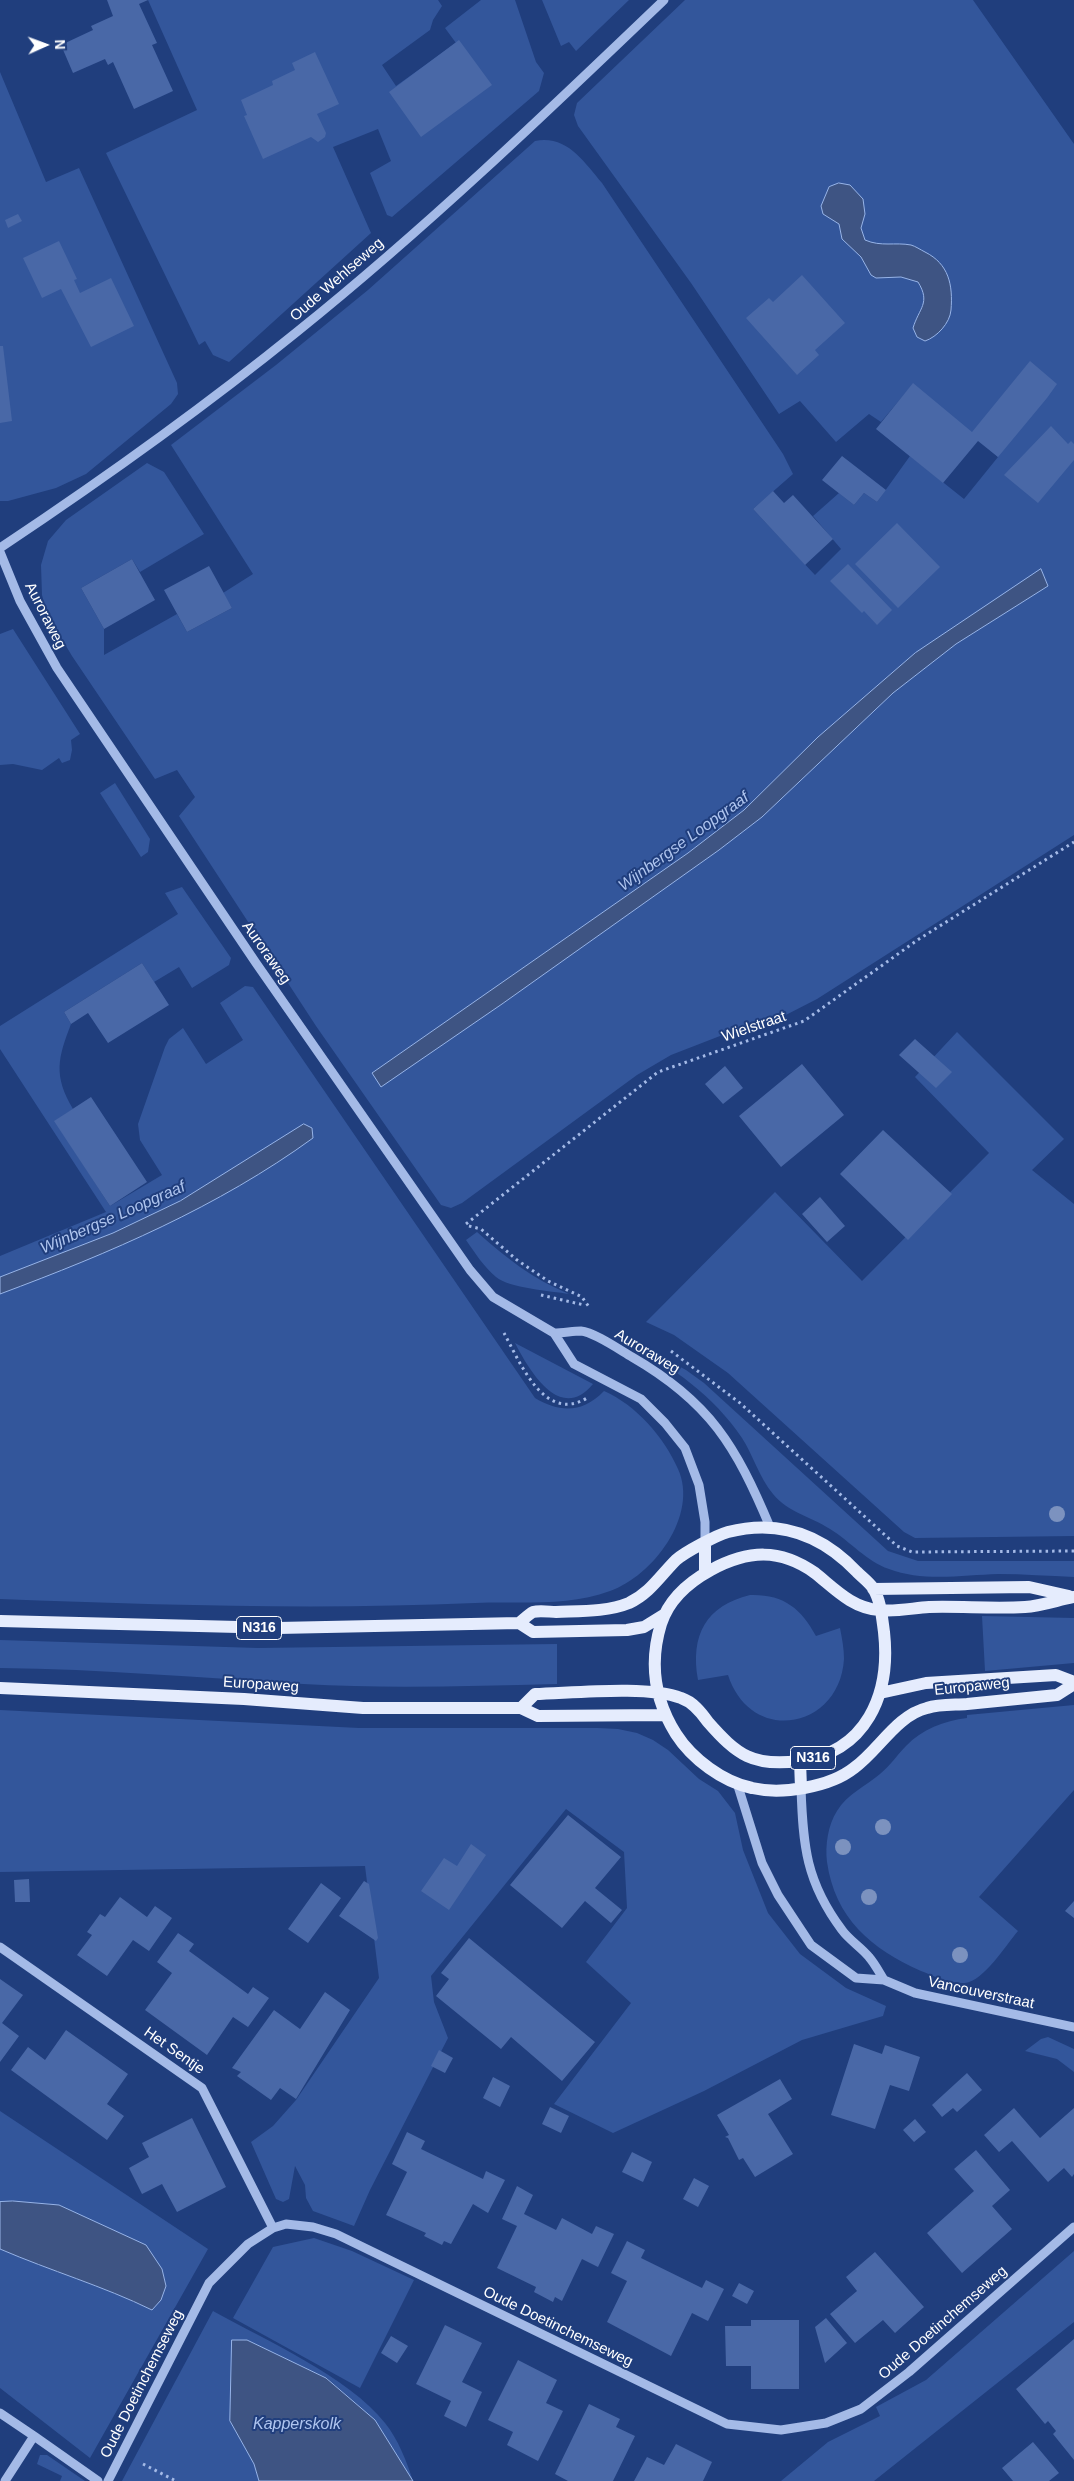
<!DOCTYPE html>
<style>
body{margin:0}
#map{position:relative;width:1074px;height:2481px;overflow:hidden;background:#203e7d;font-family:Helvetica,sans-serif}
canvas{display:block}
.north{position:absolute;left:20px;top:20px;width:50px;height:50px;-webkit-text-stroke:4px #203e7d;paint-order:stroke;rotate:88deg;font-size:14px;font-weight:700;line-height:20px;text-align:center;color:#fff}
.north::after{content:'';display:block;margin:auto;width:18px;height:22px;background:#fff;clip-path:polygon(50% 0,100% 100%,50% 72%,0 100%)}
</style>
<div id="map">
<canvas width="1074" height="2481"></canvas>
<div class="north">N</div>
</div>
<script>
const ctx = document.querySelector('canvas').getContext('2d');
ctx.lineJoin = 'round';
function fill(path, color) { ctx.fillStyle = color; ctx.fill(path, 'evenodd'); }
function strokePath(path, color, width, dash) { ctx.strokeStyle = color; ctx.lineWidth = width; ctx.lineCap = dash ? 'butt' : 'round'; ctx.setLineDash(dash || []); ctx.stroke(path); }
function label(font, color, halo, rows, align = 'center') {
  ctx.font = font + ' Helvetica,sans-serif'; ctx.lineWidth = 4; ctx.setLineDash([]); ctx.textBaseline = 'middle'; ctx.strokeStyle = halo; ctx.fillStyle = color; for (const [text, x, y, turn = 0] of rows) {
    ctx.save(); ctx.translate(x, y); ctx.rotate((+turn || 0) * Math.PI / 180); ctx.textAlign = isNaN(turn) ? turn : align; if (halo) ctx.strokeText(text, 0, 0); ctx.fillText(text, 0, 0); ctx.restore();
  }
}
const green = new Path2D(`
 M148,0h290l4,6 -9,14 -3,10 -48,35 14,21 60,-43 -11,-15 36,-28h34l21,62 8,11 -5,18 -147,126 -5,-2 -17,-42 21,-12 -13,-32 -45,18 38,86 -142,129 -16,-7 -8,-14 -6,4 -93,-192 91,-43z
 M542,0h87l-53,51 -7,-9 -8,4z
 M685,0h288l101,144v691l-257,164 -39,20 -58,17 -49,19 -34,20 -175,128 -11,5 -10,-3 -125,-179 -137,-210 16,-19 -18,-27 -22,9 -83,-123 -25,-42 -5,-19 -1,-30 7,-24 18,-21 81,-57 17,9 40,62 -64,38 -8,-13 -51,29 23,41v26l73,-41 10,18 45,-24 -9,-15 30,-19 -82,-129 105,-80 92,-75 167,-149c32,-6 48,20 67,42l181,271 10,20 -40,35 62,66 26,-26 -28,-33 26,-23 15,12 10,-12 13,9 33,-46 54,43 34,-42 -85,-73 -32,38 -12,-8 -33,28 -36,-41 -21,13 -88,-131 -113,-157 -4,-11 3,-12zM1041,570l7,16 -92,58 -63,49 -131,124 -43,33 -217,154 -121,82 -9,-13 316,-220 56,-43 74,-73 97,-84z
 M0,72l46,110 33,-14 98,215 1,11 -7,10 -85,70 -30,14 -48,13h-8z
 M13,629l67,105 -9,6 1,10 -2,10 -8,3 -3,-5 -17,12 -29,-6 -13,1v-131z
 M115,783l35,56 -2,13 -7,5 -41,-64z
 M182,887l49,71 -2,7 -37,23 -13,-21 -25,15 -12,-19 -78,49 7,12c-13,34 -18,51 2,85l-18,12 55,85 52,-31 -22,-35 -2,-16 27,-77 4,-8 14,-11 23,36 37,-24 -23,-37 25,-17 8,1 282,411c25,15 48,15 69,-7 32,14 60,46 74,78 21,46 -25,107 -68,122 -42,16 -91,10 -135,12 -158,7 -317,2 -475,-4v-343l106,-44 -106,-163v-23l178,-112 -13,-21z
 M957,1032l107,107 -32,31 42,34v332l-159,2 -11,-6 -176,-159 -54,-38 -28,-13 129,-130 87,89 127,-128 -74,-76z
 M477,1232c29,26 56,47 92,62 -18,-3 -60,-6 -73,-17 -12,-10 -21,-24 -30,-37z
 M634,1342l52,28 18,13 184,168 30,10h156v16c-25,-1 -50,-3 -76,-3 -34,1 -76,8 -109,-5 -23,-8 -38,-27 -59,-40 -20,-13 -41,-16 -57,-35 -14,-17 -20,-39 -31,-56 -29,-43 -68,-70 -113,-94z
 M515,1343l78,41c-33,40 -64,-14 -78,-41z
 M750,1595c33,-1 51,13 66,41l24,-8c2,10 4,21 4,31 -4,70 -93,87 -116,16l-30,5c-8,-45 8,-74 52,-85z
 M982,1616l92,2v45l-89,8z
 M0,1640l258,8 299,-4v40c-85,2 -170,5 -254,0 -101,-6 -202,-15 -303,-16z
 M1074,1705v85l-95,107 39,34c-12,14 -34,50 -53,52 -15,1 -31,-7 -44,-12 -50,-22 -86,-53 -94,-109 -2,-17 1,-37 10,-51 10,-17 29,-25 43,-37 10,-8 17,-19 26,-28 16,-17 38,-25 61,-28v-3z
 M0,1710l359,18h239l20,1 19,4 16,7 15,10 31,29 19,12 17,22 8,37 25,63 32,41 46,34 40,18 -3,10 -81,24 -98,51 -91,42 -59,-29 77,-101 -45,-41 41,-54 -3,-56 -58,-43 -135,167 3,26 14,36 -78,152 -16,36 -41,-15 -7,-13 -1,-13 -10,-19 -6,33 -6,3 -7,-3 -25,-57 22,-16 23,-26 83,-122 -14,-112 -365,6z
 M1048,2037l26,12v23l-17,-13 -32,-8 16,-12z
 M0,2111l208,138 -118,209 -90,-70v-139c50,22 103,37 152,61l14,-24 -4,-17 -17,-24 -86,-40 -46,-4 -13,1z
 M314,2238l38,13 62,29 -54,108 -127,-70 40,-71z
 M1074,2251v71l-200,159h-93l47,-39 52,-26 -4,-9 50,-27z
 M213,2311c52,29 136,66 172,112 13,16 22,39 28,58l-38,-61 -48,-42 -80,-38 -15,1 -2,80 24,43 5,17h-137z
 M40,2455h7l38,26h-25l2,-5 -25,-12z`);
const water = new Path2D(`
 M839,183l11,2 13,14 2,15 -4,14 4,12c16,7 30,2 46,5 4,1 10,5 14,7 24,12 28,33 26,58 -1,13 -14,27 -26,31l-8,-4 -4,-9c6,-20 18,-25 5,-46l-17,-5 -25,1 -5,-3 -10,-18 -19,-18 -3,-15 -16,-10 -2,-8 8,-19z
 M1041,569l7,17 -92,58 -63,49 -131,124 -43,33 -217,154 -121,83 -9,-14 316,-220 56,-43 74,-73 97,-84z
 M304,1124l8,4 1,10c-95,69 -203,115 -313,156v-17l113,-44 67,-32z
 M13,2201l46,4 87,40 16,24 4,17 -5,14 -9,10c-49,-24 -101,-39 -152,-61v-47z
 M232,2340h15l79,38 49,42 38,61h-154l-5,-17 -24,-43z`);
const building = new Path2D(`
 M107,0h41l-9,4 18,39 -5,2 21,46 -39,18 -21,-47 -5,3 -3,-6 -32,14 -12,-28 32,-15 -2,-4 22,-10z
 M459,40l33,45 -71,52 -32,-45z
 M315,52l24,52 -22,10 9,19 -1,4 -7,5 -7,-5 -48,22 -19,-43 3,-1 -6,-15 32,-15 -1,-4 23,-11 -3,-7z
 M18,214l4,7 -14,7 -3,-8z
 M59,241l18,38 -3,1 6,13 31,-15 23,48 -43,21 -30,-58 -19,9 -19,-40z
 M802,275l43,48 -30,27 4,5 -22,20 -51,-57 23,-20 4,4z
 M0,346h3l9,75 -12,2z
 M1030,361l27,23 -10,14 -49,59 -20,-16 -35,42 -67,-54 37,-46 59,49z
 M1051,426l17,18 3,-3 3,3v16l-36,43 -34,-28z
 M842,456l44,34 -9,12 -13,-9 -10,12 -32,-25z
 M773,491l11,12 9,-8 40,44 -28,26 -52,-56z
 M897,523l43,44 -42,41 -43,-44z
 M132,559l23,41 -51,29 -23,-41z
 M848,564l44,46 -15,15 -13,-14 -2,2 -32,-32z
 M209,566l23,42 -45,24 -23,-42z
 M142,963l27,42 -61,38 -20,-30 -17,11 -7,-12z
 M915,1039l37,33 -16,16 -37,-33z
 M802,1064l42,51 -63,52 -42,-51z
 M725,1066l18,22 -20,16 -18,-20z
 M91,1097l56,85 -37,24 -56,-85z
 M883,1130l69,64 -44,46 -68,-66z
 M820,1197l25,29 -18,16 -25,-28z
 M568,1815l53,42 -26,31 27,22 -11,13 -26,-22 -23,27 -52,-43z
 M471,1844l15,11 -37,55 -28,-19 23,-33 13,8z
 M29,1879l1,23h-15l-1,-22z
 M364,1881l5,3 9,54 -2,3 -37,-25z
 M321,1883l20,15 -33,45 -20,-14z
 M120,1897l27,20 8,-11 17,12 -23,33 -16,-11 -26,36 -30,-21 15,-20 -5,-3 13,-18 5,3z
 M1074,1901v17l-9,-7z
 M178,1933l16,11 -5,7 59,43 5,-7 16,11 -21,29 -15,-10 -26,38 -62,-45 27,-37 -15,-11z
 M469,1938l126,104 -33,39 -51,-44 -10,12 -65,-53 13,-17 -8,-6z
 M0,1979l23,16 -21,28 17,13 -19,26z
 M325,1992l25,18 -54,89 -16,-11 -9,12 -34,-24 4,-4 -9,-4 42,-58 26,19z
 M66,2030l62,44 -21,30 17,12 -17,24 -96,-70 17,-23 17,13z
 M854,2044l28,10 3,-9 35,12 -11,34 -19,-6 -15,44 -44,-14z
 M439,2050l14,8 -8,15 -14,-7z
 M967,2073l15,17 -25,22 -4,-4 -11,9 -10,-12z
 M493,2077l17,9 -10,21 -17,-9z
 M780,2079l12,20 -24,15 25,40 -38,23 -12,-19 -4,2 -11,-22 -3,-1 4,-2 -12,-20z
 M550,2107l19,9 -8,17 -19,-9z
 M1014,2108l26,30 34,-30v66l-2,3 -8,-9 -16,14 -36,-41 -13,11 -15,-17z
 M192,2118l34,69 -49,25 -15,-28 -20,10 -13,-26 20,-11 -7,-14z
 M915,2119l11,13 -12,10 -11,-12z
 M407,2132l18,9 -4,8 62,30 3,-8 19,9 -17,33 -15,-9 -22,40 -7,-3 -2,4 -18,-9 2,-3 -40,-18 21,-43 -15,-8z
 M976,2150l34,40 -18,16 20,23 -50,44 -35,-40 47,-42 -20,-22z
 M632,2152l20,10 -9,20 -21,-10z
 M694,2178l15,8 -11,21 -15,-8z
 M517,2186l16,9 -9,19 32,16 6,-12 30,16 4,-8 18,8 -16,33 -16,-8 -20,42 -7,-4 -2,5 -19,-10 2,-5 -39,-19 20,-42 -15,-7z
 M627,2241l18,9 -4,8 61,30 4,-8 18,9 -16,32 -16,-8 -21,43 -64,-34 20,-41 -16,-8z
 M875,2252l49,55 -29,26 -12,-13 -28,23 -25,-29 27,-23 -11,-14z
 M739,2283l15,8 -7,13 -15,-8z
 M826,2318l21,25 -22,20 -10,-36z
 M751,2320h48v69h-48v-23h-25l-1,-40h26z
 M445,2325l37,18 -20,39 20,10 -16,35 -22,-11 7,-15 -35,-17z
 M391,2336l17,10 -11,17 -16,-10z
 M1074,2339v121l-21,-26 3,-3 -8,-10 -3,3 -29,-35z
 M518,2360l39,20 -11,23 17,8 -25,50 -31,-16 6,-13 -25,-12z
 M589,2404l31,15 -4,8 19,9 -22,45h-45l-13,-7z
 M1033,2442l26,31 -10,8h-36l-11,-13z
 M676,2444l36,18 -9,19h-69l13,-24 17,8z`);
const path = new Path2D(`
 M466,1224l192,-152 146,-51 115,-82 155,-97
 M469,1226l12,3 36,31 31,21 34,16 7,10
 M541,1295l43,10
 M504,1333c16,29 40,91 83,65
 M671,1351l69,52 157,143 15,6 162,-1
 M143,2464l33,17`);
const minor = new Path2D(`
 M0,548c102,-68 203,-140 298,-217 128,-103 248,-218 366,-331
 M0,552l20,49 37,67 199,295 214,307 23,27 61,36 20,31 67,35 24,24 20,25 14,37 6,37v22
 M554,1333c9,0 19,-2 27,-2 13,1 39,19 51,26 78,45 104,89 138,170
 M737,1783l25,80 16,32 33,50 45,33 28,2 31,13 159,34
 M801,1788c2,58 5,94 41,142 7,10 19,17 27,27 6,7 10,15 15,23
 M0,1947l202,141 71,140
 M0,2413l34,23 -29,45
 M34,2436l64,45
 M108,2481l101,-198 39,-39 25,-16 13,-4 27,3 23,7 391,190 54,6 45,-7 35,-14 48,-37 165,-145`);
const major = new Path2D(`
 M705,1544v29
 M873,1589l156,-2 40,9
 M1074,1597c-16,3 -33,9 -49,10 -32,2 -64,-1 -96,0 -16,1 -34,5 -50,3 -27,-2 -44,-21 -64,-37 -35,-25 -67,-23 -104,-3 -22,12 -42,29 -50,54 -12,39 -7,75 15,110 16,25 47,48 76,54 30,7 78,-1 102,-20 24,-17 43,-53 73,-60 12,-4 27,-3 40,-4 30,-3 60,-6 90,-9l17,-11
 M0,1621l278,7 241,-5 14,9 94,-2 17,-3 21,-13
 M519,1623c4,-3 10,-9 14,-11 7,-2 17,0 23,0 24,-1 51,0 73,-9 21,-10 31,-27 47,-43 9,-8 41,-25 52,-28 51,-13 94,3 129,40 5,5 12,10 16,16 8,13 9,30 11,44 7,63 -18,120 -85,129 -46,6 -62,-6 -91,-39 -7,-10 -15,-20 -27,-24 -33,-13 -108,-5 -146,-4l-14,14
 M0,1688l244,11 119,9h158l17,8 126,-1
 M880,1693l46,-10 130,-8 18,7
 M800,1761l1,27`);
const trees = [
 [1057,1514],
 [883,1827],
 [843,1847],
 [869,1897],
 [960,1955]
];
const shields = [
 [259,1628,45],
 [813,1758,45]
];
const shieldNames = [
 ["N316",259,1628],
 ["N316",813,1758]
];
const streetNames = [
 ["Oude Wehlseweg",337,280,-41],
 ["Auroraweg",45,616,63],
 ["Auroraweg",266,953,55],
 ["Wielstraat",754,1027,-19],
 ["Auroraweg",647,1352,31],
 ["Europaweg",261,1685,4],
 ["Europaweg",972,1687,-6],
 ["Vancouverstraat",981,1993,12],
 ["Het Sentje",174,2051,35],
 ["Oude Doetinchemseweg",943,2323,-41],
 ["Oude Doetinchemseweg",558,2327,26],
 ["Oude Doetinchemseweg",142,2384,-63]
];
const waterNames = [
 ["Wijnbergse Loopgraaf",684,842,-36],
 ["Wijnbergse Loopgraaf",113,1218,-24],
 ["Kapperskolk",297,2425]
];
fill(green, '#33569b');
fill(water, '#3e5483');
strokePath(water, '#97b4e8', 1);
fill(building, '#4968a7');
strokePath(path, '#a4bae7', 3, [2.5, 4]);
strokePath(minor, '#a4bae7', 9);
strokePath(major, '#e5ecfd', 12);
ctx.fillStyle = '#7c92bf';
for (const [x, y] of trees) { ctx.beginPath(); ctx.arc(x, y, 8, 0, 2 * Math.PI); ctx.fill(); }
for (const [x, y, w] of shields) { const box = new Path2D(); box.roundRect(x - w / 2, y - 11.5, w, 23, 4); ctx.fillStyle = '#203e7d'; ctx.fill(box); strokePath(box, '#fff', 1); }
label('bold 14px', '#fff', null, shieldNames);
label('15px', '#fff', '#203e7d', streetNames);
label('italic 16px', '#afc5ef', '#203e7d', waterNames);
</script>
